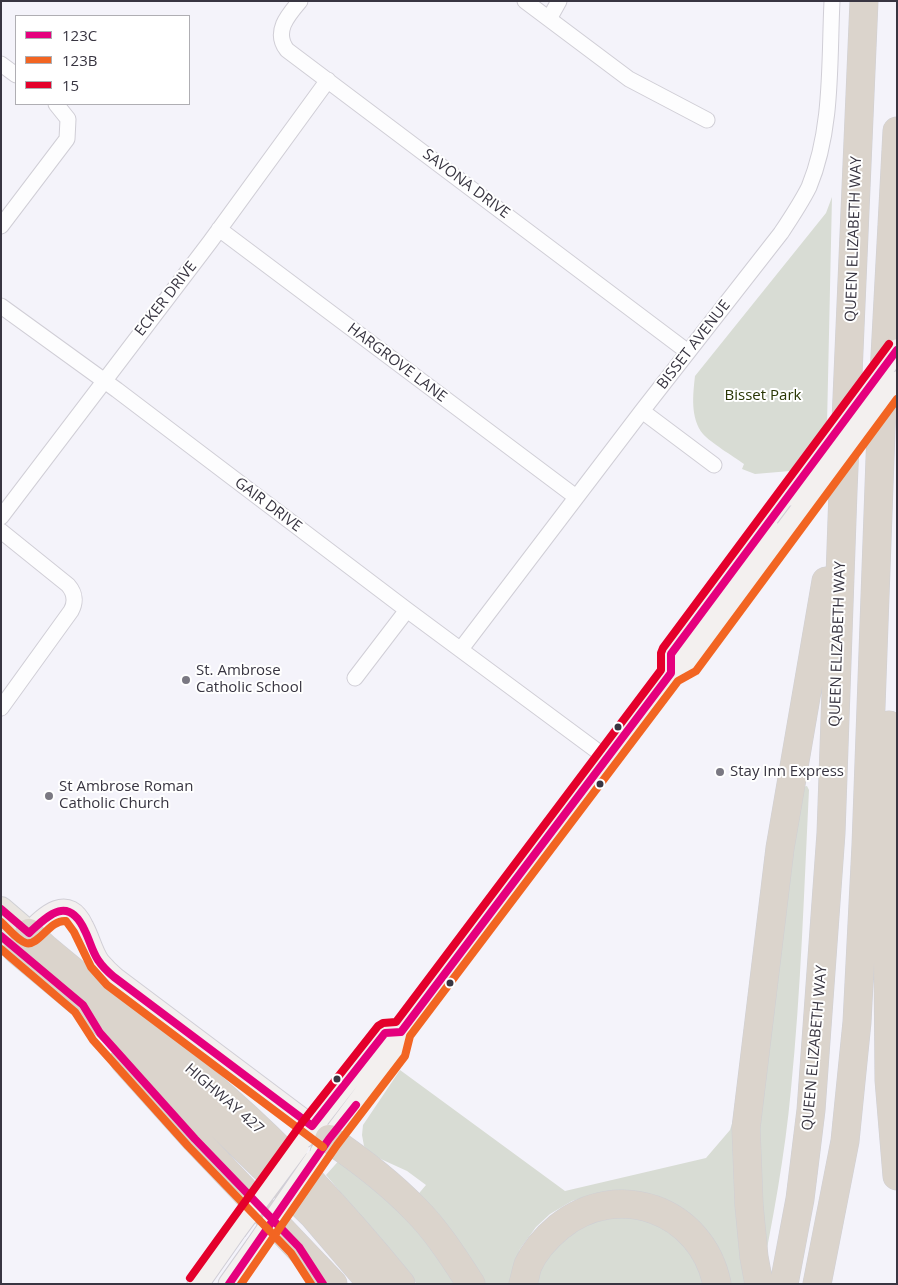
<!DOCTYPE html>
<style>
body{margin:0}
#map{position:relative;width:898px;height:1285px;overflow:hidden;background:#f4f3fa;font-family:"Open Sans",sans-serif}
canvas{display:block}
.frame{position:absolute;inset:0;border:2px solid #383541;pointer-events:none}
.legend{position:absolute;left:15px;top:15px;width:175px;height:90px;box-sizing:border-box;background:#fff;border:1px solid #afaeb3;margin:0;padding:6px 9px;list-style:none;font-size:15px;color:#383541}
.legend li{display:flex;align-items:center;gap:10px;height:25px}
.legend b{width:25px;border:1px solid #afaeb3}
</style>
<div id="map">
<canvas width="898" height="1285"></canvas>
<div class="frame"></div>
<ul class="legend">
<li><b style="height:6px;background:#e5007d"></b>123C</li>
<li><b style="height:6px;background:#f26522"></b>123B</li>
<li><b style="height:6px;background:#e4002b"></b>15</li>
</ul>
</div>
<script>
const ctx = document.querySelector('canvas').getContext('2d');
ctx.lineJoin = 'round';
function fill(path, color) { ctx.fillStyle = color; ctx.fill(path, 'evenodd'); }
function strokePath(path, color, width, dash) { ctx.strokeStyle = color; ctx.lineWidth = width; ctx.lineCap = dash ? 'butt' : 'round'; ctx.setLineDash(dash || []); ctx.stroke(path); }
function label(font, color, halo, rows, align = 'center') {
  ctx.font = font + ' "Open Sans",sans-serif'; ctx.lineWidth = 4; ctx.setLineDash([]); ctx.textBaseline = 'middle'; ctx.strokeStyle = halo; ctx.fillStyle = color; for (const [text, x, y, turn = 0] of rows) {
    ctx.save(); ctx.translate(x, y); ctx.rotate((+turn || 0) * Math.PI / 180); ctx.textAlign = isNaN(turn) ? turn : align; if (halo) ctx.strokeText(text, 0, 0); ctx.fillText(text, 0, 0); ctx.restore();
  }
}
const green = new Path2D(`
 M832,197l-5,228 -37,46 -35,3 -13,-5 2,-5c-11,-8 -33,-21 -41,-30 -13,-16 -10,-40 -8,-58l131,-163z
 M807,786l2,4c-5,100 -8,200 -18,299 -6,66 -18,130 -31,195h-32l-5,-22 -102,-70 -27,2 -22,7 -22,13 -14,13 -16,22 -9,29v6h-31l-65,-86 11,-13 -19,-14 -35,-16 -8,-9 -2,-11 1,-10 37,-55 165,121 141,-33 24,-28 36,-114 36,-229z
 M342,1157l45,42 39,42 31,43h-40l-91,-109z
 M607,1212l67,16 36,56h-177l22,-43z`);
const street = new Path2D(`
 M300,1c-12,14 -27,31 -13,49l401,302
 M525,1l104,78 78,41
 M549,19l10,-18
 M1,64l15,11
 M1,226l66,-87 1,-20 -12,-15
 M219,229l357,268
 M1,306l116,84 290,220 201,149
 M642,411l72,54
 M1,517l209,-275 118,-162
 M1,531l67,54c7,8 8,17 3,26l-70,97
 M461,649l181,-238 139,-178c10,-15 20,-30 28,-46 24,-58 20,-124 23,-186
 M355,678l52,-68`);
const secondary = new Path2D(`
 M671,673v-19l118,-159
 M29,933c17,-17 39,-39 54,-6 6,11 9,25 16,35 5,6 11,12 17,17l213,160
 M304,1137l81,-104 16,-1
 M321,1152l76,-102 4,-18 270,-359 17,-8 98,-135
 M198,1284l38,-54
 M229,1284l27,-38`);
const primary = new Path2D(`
 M1,909l28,24 -12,17 -16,-14`);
const highway = new Path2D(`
 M889,725l-2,113 2,242 8,96
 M29,933l17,16c60,50 121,99 180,150 64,56 121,119 175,185
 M17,950l66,55 127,110 103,100 59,69
 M124,1060l71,79 138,145
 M329,1139c31,21 61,44 87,71 21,21 38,48 55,74
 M523,1284c2,-6 3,-13 5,-19 7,-15 19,-28 31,-38 59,-48 143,-17 158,57
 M759,1284l-5,-27 -5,-52 -3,-77 34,-280 46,-267
 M784,1284l16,-85 11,-89 20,-277 12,-342 21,-490
 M817,1284l28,-143 12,-119 9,-177 15,-414 16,-300`);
const secondaryBridge = new Path2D(`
 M789,495l108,-145
 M786,530l111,-148
 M236,1230l62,-83
 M256,1246l59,-86`);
const bus1 = new Path2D(`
 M1,909l28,24c21,-20 40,-37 56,-2 5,10 7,20 13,29 4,6 10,12 16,17l198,149 73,-93 16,-1 270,-359v-19l226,-304
 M1,936l82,69 17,28 95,106 104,108 24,37
 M229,1284l100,-145 27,-34`);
const bus2 = new Path2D(`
 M1,922c7,6 16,18 25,21 12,4 24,-24 40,-22l8,11 17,35 16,18 216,162
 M1,949l74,63 18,28 95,106 103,107 20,31
 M241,1284l96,-139 68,-89 5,-20 268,-355 18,-10 201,-272`);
const bus3 = new Path2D(`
 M190,1278l114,-158 74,-94 5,-3 13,-1 265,-352v-17l2,-5 226,-304`);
const markers = [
 [186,680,5,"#7a7882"],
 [618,727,4.5,"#383541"],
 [720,772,5,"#7a7882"],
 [600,784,4.5,"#383541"],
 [49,796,5,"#7a7882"],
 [450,983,4.5,"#383541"],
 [337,1079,4.5,"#383541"]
];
const streetNames = [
 ["SAVONA DRIVE",466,184,37],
 ["QUEEN ELIZABETH WAY",854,239,-88],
 ["ECKER DRIVE",166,299,-52],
 ["BISSET AVENUE",694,345,-52],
 ["HARGROVE LANE",397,363,37],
 ["GAIR DRIVE",268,505,37],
 ["QUEEN ELIZABETH WAY",838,644,-88],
 ["QUEEN ELIZABETH WAY",815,1048,-85],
 ["HIGHWAY 427",224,1099,41]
];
const parkNames = [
 ["Bisset Park",763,396]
];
const poiNames = [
 ["St. Ambrose",196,671],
 ["Catholic School",196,688],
 ["Stay Inn Express",730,772],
 ["St Ambrose Roman",59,787],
 ["Catholic Church",59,804]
];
fill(green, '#d8dcd4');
strokePath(street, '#d0ced6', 17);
strokePath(secondary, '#d0ced6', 23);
strokePath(primary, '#cfcfd4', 26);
strokePath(highway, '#cfcfd4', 29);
strokePath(street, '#fdfdfe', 15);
strokePath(secondary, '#f3f0ef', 21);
strokePath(primary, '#e9e5e0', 24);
strokePath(highway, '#dbd4cc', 28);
strokePath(secondaryBridge, '#d0ced6', 23, []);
strokePath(secondaryBridge, '#f3f0ef', 21);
strokePath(bus1, '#e5007d', 8);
strokePath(bus2, '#f26522', 8);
strokePath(bus3, '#e4002b', 8);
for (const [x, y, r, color] of markers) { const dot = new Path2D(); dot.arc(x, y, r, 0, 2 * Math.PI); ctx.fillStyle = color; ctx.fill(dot); strokePath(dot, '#fff', 2); }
label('15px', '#383541', '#fff', streetNames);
label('15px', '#2a3704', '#fff', parkNames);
label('15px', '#383541', '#fff', poiNames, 'left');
</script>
